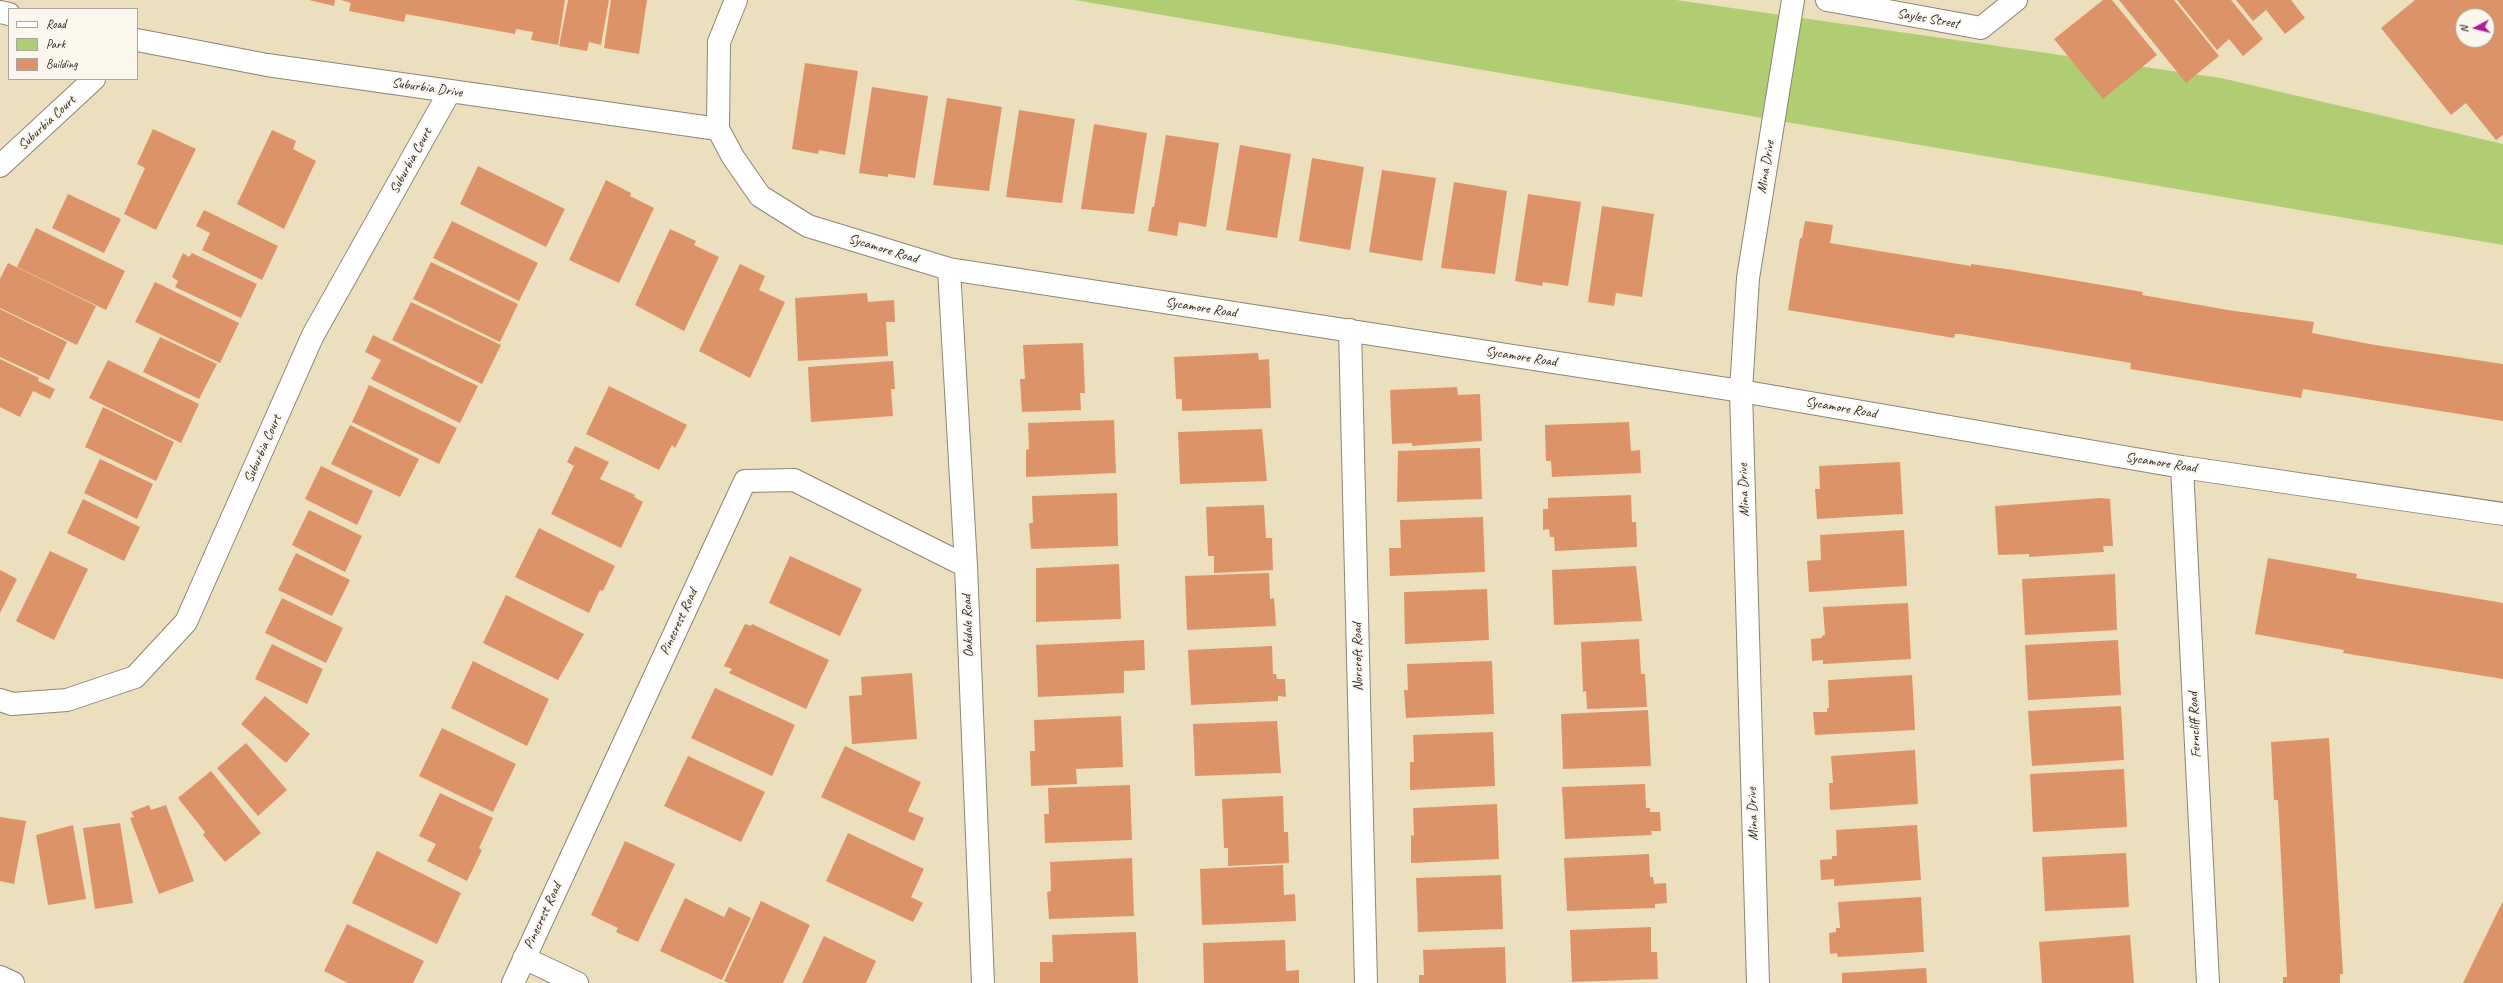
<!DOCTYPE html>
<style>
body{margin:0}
#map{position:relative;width:2503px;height:983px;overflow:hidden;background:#ecdfbd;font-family:Caveat,sans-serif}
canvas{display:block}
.legend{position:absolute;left:8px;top:8px;width:130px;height:72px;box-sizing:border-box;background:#fbf7ec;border:1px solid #a8a59f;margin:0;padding:5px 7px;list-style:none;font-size:12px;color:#2b2b2b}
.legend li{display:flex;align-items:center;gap:8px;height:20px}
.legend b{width:20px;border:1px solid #a8a59f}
.north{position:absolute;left:2455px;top:8px;width:40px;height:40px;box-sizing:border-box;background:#fbf7ec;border:1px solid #a8a59f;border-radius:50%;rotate:263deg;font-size:11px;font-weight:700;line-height:16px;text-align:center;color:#2b2b2b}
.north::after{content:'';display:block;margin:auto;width:14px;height:18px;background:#b5179e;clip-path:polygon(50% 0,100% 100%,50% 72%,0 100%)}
</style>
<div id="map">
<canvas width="2503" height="983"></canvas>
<ul class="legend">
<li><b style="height:5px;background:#fff"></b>Road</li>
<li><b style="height:11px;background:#b0cd74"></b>Park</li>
<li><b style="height:11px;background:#dd9369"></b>Building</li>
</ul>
<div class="north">N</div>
</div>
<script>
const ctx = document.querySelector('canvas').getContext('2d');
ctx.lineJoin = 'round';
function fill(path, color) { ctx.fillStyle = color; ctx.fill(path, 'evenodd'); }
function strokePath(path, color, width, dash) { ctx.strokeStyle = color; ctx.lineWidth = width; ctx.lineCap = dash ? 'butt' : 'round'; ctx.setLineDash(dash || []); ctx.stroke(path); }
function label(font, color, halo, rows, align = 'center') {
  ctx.font = font + ' Caveat,sans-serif'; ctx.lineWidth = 4; ctx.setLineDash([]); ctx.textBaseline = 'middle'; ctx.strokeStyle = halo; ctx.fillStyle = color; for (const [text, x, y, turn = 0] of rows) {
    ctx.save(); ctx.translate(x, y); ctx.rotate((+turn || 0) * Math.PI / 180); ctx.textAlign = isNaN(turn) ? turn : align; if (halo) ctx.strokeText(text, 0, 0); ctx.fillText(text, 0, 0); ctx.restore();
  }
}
const green = new Path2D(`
 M1075,0h601l545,78 282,66v101z`);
const building = new Path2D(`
 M309,0h26l-1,6z
 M341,0h224l-7,45 -27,-5 2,-8 -17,-3 -1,5 -109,-20 -2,8 -55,-11 2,-8z
 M568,0h41l-8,45 -12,-3 -2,9 -28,-5z
 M611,0h36l-8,54 -35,-6z
 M2103,0h9l45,55 -54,44 -49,-60z
 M2119,0h55l45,56 -33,27z
 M2177,0h54l32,39 -20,17 -14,-17 -12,11z
 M2236,0h55l14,18 -20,16 -19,-24 -13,11z
 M2415,0h88v135l-7,5 -30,-37 -15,12 -70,-87zM2463,16h24v24h-24z
 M805,63l53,8 -13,84 -26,-5 -1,4 -26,-5z
 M872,87l56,9 -13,82 -27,-4v3l-29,-4z
 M947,98l55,9 -13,84 -56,-6z
 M1019,110l56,9 -13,84 -56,-6z
 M1094,124l53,9 -13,81 -53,-5z
 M153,129l43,20 -40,81 -32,-16 21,-46 -8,-4z
 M272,130l24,11 -3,8 23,12 -32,68 -47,-25z
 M1166,135l53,8 -13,84 -27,-5 -2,14 -29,-5 4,-24h2z
 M1240,145l51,9 -14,84 -51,-8z
 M1312,158l52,9 -14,83 -51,-9z
 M478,166l87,43 -19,38 -86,-43z
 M1382,170l54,8 -14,83 -53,-9z
 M606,180l25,13 -1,3 24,12 -35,75 -50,-23z
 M1454,182l53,9 -12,83 -54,-6z
 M68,194l53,25 -17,34 -52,-25z
 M1528,194l53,8 -13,84 -25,-4 -1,4 -27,-5z
 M1602,206l52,8 -12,83 -26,-4 -2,13 -26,-4z
 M204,210l74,36 -16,34 -60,-30 8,-17 -14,-7z
 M452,221l86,42 -19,38 -86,-43z
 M1805,221l28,4 -3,18 141,23v-2l42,6 130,22 -1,3 86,15 86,12 -2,11 63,12 128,19v57l-200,-32 -2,9 -171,-29 1,-6 -171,-29h-5l-1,4 -166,-28 12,-72h2z
 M36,228l89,43 -19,39 -89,-43z
 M670,229l26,12 -2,4 25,12 -35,74 -49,-26z
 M183,253l6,4 3,-4 65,31 -16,34 -66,-31 3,-6 -6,-4z
 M431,262l87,42 -18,38 -87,-43z
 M8,263l88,43 -19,39 -77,-37v-29z
 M740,264l25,12 -6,14 26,12 -35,76 -51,-27z
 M155,282l84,41 -19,40 -85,-41z
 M867,293l1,9 26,-2 1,22h-9l2,34 -90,5 -3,-63z
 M411,302l90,43 -19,39 -90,-44z
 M0,309l67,33 -18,38 -49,-23z
 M373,335l105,51 -18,37 -89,-44 10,-19 -16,-8z
 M160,337l57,27 -18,35 -56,-27z
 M1083,343l2,50h-5l1,17 -59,2 -2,-33h5l-2,-34z
 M1258,353l1,7 10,-1 2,49 -89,3v-12h-6l-2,-42z
 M0,359l39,19 -1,3 17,8 -5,10 -17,-8 -13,26 -20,-10z
 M108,360l91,44 -18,39 -92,-45z
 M893,361l2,28h-4l2,27 -82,6 -3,-55z
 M369,385l88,43 -18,36 -87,-42z
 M609,386l78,39 -12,23 -3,-3 -13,25 -73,-36z
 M1457,387l1,8 22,-1 2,47 -70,5v-3l-20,1 -2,-54z
 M103,407l71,35 -18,39 -71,-34z
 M1114,420l2,53 -90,4v-27l3,-1 -1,-26z
 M1629,422l2,29 9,-1 1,23 -89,4 -1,-16h-5l-1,-36z
 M350,425l69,34 -19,38 -69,-33z
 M1262,429l5,52 -87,3 -2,-52z
 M575,446l34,16 -9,17 35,16 -1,2 9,5 -22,46 -70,-34 23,-48 -7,-4z
 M1480,448l2,51 -85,3 1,-51z
 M100,459l53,25 -16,35 -53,-26z
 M1900,462l3,52 -86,5 -2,-30h5l-1,-23z
 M321,466l52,25 -16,34 -52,-26z
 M1117,493l1,53 -87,3 -2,-26h4l-1,-27z
 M1631,495l1,27h4l1,25 -82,4 -1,-14h-4l-1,-8 -6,1v-21h5v-11z
 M2101,498l9,1 3,47h-10l1,6 -75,5v-3l-31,1 -3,-49z
 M83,499l57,28 -16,34 -57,-28z
 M1264,505l2,33h6l1,32 -59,3v-17h-6l-2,-49z
 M309,510l53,26 -17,36 -53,-27z
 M1483,517l2,55 -95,4 -1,-28h12l-1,-28z
 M539,528l76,38 -12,25 -3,-1 -11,23 -74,-36z
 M1904,530l3,56 -98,6 -2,-31 14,-1 -1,-25z
 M50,551l38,18 -34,71 -38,-19z
 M296,553l54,27 -18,36 -54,-26z
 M790,556l72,33 -22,47 -71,-33z
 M2268,558l89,16 -1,4 147,25v76l-160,-26 1,-3 -89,-16z
 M1119,564l2,55 -85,3v-54z
 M1636,566l6,55 -88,4 -2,-55z
 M0,570l17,9 -17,34z
 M1269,573l1,26 4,-1 2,28 -89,4 -2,-54z
 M2115,574l2,56 -92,5 -3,-56z
 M1487,589l2,51 -84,4 -1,-52z
 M506,595l78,39 -26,46 -75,-37z
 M282,598l61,30 -17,35 -61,-30z
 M1908,603l3,56 -88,5v-4l-11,1 -1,-22 11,-1v-2l3,-1 -2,-28z
 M745,624l6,2 1,-2 77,36 -23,49 -77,-36 3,-4 -8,-3z
 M1639,639l2,35h4l2,33 -60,2 -1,-18 -3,1 -2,-50z
 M1144,640l1,30 -21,1v22l-86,4 -2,-52z
 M2118,640l3,55 -93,5 -3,-55z
 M272,644l51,25 -16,35 -52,-25z
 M1272,646l1,28h3l1,5h8l1,18 -8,-1v5l-87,4 -3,-55z
 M473,661l76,38 -22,47 -76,-38z
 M1492,661l2,53 -88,4 -2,-28h4l-1,-26z
 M912,673l5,66 -65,5 -3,-48 13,-1 -1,-18z
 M1912,675l3,55 -100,5 -2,-23h14v-4h2l-1,-28z
 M715,688l80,37 -23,51 -81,-38z
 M265,696l45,38 -24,29 -45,-39z
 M2121,706l3,54 -92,6 -4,-55z
 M1648,710l3,56 -88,3 -2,-55z
 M1121,716l2,51 -47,2 1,15 -46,2 -1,-35h5l-1,-31z
 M1277,721l4,52 -86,3 -2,-52z
 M442,728l74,36 -23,48 -74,-36z
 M1493,732l2,54 -85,4v-28h4l-1,-27z
 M2329,738l14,236h-3v9h-57v-6h4l-9,-177h-4l-3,-58z
 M246,743l41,47 -29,26 -41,-48z
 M845,746l76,36 -13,29 16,7 -10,23 -93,-44z
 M1915,750l3,54 -88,6 -1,-27h4l-2,-27z
 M688,756l77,36 -24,50 -77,-36z
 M2124,769l3,58 -94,5 -3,-58z
 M211,771l50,62 -36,29 -22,-27 2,-3 -27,-34z
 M1645,784l1,24h4v4h10l1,19h-10l1,4 -87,4 -3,-52z
 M1130,785l2,55 -87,3 -1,-29h5l-1,-26z
 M440,793l53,25 -14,30 3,2 -15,31 -40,-20 9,-17 -17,-8z
 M1283,796l1,36h4l1,31 -61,3v-18h-4l-2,-49z
 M1497,804l2,55 -88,4v-28l3,1 -1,-28z
 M149,805l2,5 15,-5 28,76 -35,13 -29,-76 4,-1 -3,-5z
 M0,817l26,4 -12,63 -14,-3z
 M120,823l13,80 -38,6 -12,-81z
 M73,825l13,74 -38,6 -12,-70z
 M1917,825l4,55 -87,6v-7l-13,1 -1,-20 12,-1v-3h5l-1,-26z
 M848,833l76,36 -13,28 12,6 -10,19 -87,-41z
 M625,841l50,23 -37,78 -22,-10 2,-4 -27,-13z
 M377,851l84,42 -24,51 -85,-41z
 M2126,853l3,54 -84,4 -3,-54z
 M1649,854l1,23h3l1,7 12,-1 1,20 -12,1v4l-88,3 -3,-53z
 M1132,858l2,58 -85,3 -2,-27 4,-1 -1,-29z
 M1283,865l1,30 11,-1 1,27 -94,4 -2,-56z
 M1501,875l2,54 -85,3 -2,-54z
 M1921,897l3,55 -86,5 -1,-4 -7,1 -1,-21 7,-1v-4h4l-2,-26z
 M685,898l39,19 5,-10 22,11 -29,62 -62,-29z
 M761,901l49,24 -27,58h-54l-5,-2z
 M2503,901v82h-40l35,-72z
 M347,924l77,37 -11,22h-65l-24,-12z
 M1651,927v25h6l1,27 -86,3 -2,-52z
 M1136,932l2,51h-98v-21h13l-1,-27z
 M2130,935l4,48h-92l-3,-41z
 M824,936l52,25 -10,22h-64z
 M1285,940l1,31 13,-1v13h-95l-1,-40z
 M1505,947l1,36h-87v-8h5l-1,-25z
 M1926,968l1,15h-85v-10z`);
const minor = new Path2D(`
 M736,0l-17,42 -1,87 15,28 27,39 48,30 141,43 792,122 441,76 321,47
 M1827,0l154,28 35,-28
 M0,12l9,2
 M137,40l130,25 451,64
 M0,166l94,-87
 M949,269l17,297 17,417
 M1350,330l16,653
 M2182,467l26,516
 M0,700l12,4 55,-4 68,-23 51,-55 127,-287 137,-244
 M524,958l53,25
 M513,983l232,-502 49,-1 172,86
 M1758,983l-17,-592 7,-113 45,-278`);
const trunk = new Path2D(`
 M0,977l13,6`);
const streetNames = [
 ["Sayles Street",1928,19,10],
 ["Suburbia Drive",427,88,8],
 ["Suburbia Court",47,123,-43],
 ["Suburbia Court",411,161,-61],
 ["Mina Drive",1766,167,-81],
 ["Sycamore Road",883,249,17],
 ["Sycamore Road",1201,308,9],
 ["Sycamore Road",1521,357,9],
 ["Sycamore Road",1841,408,10],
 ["Suburbia Court",263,449,-66],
 ["Sycamore Road",2161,463,9],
 ["Mina Drive",1744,490,-92],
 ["Pinecrest Road",679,622,-65],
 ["Oakdale Road",968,626,-92],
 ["Norcroft Road",1358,657,-91],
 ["Ferncliff Road",2195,725,-93],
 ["Mina Drive",1753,814,-92],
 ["Pinecrest Road",543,916,-65]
];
fill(green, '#b0cd74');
fill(building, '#dd9369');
strokePath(minor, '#8c8574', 24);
strokePath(trunk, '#8c8574', 24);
strokePath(minor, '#fff', 22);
strokePath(trunk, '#fff', 22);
label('14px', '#2b2b2b', '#fbf7ec', streetNames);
</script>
